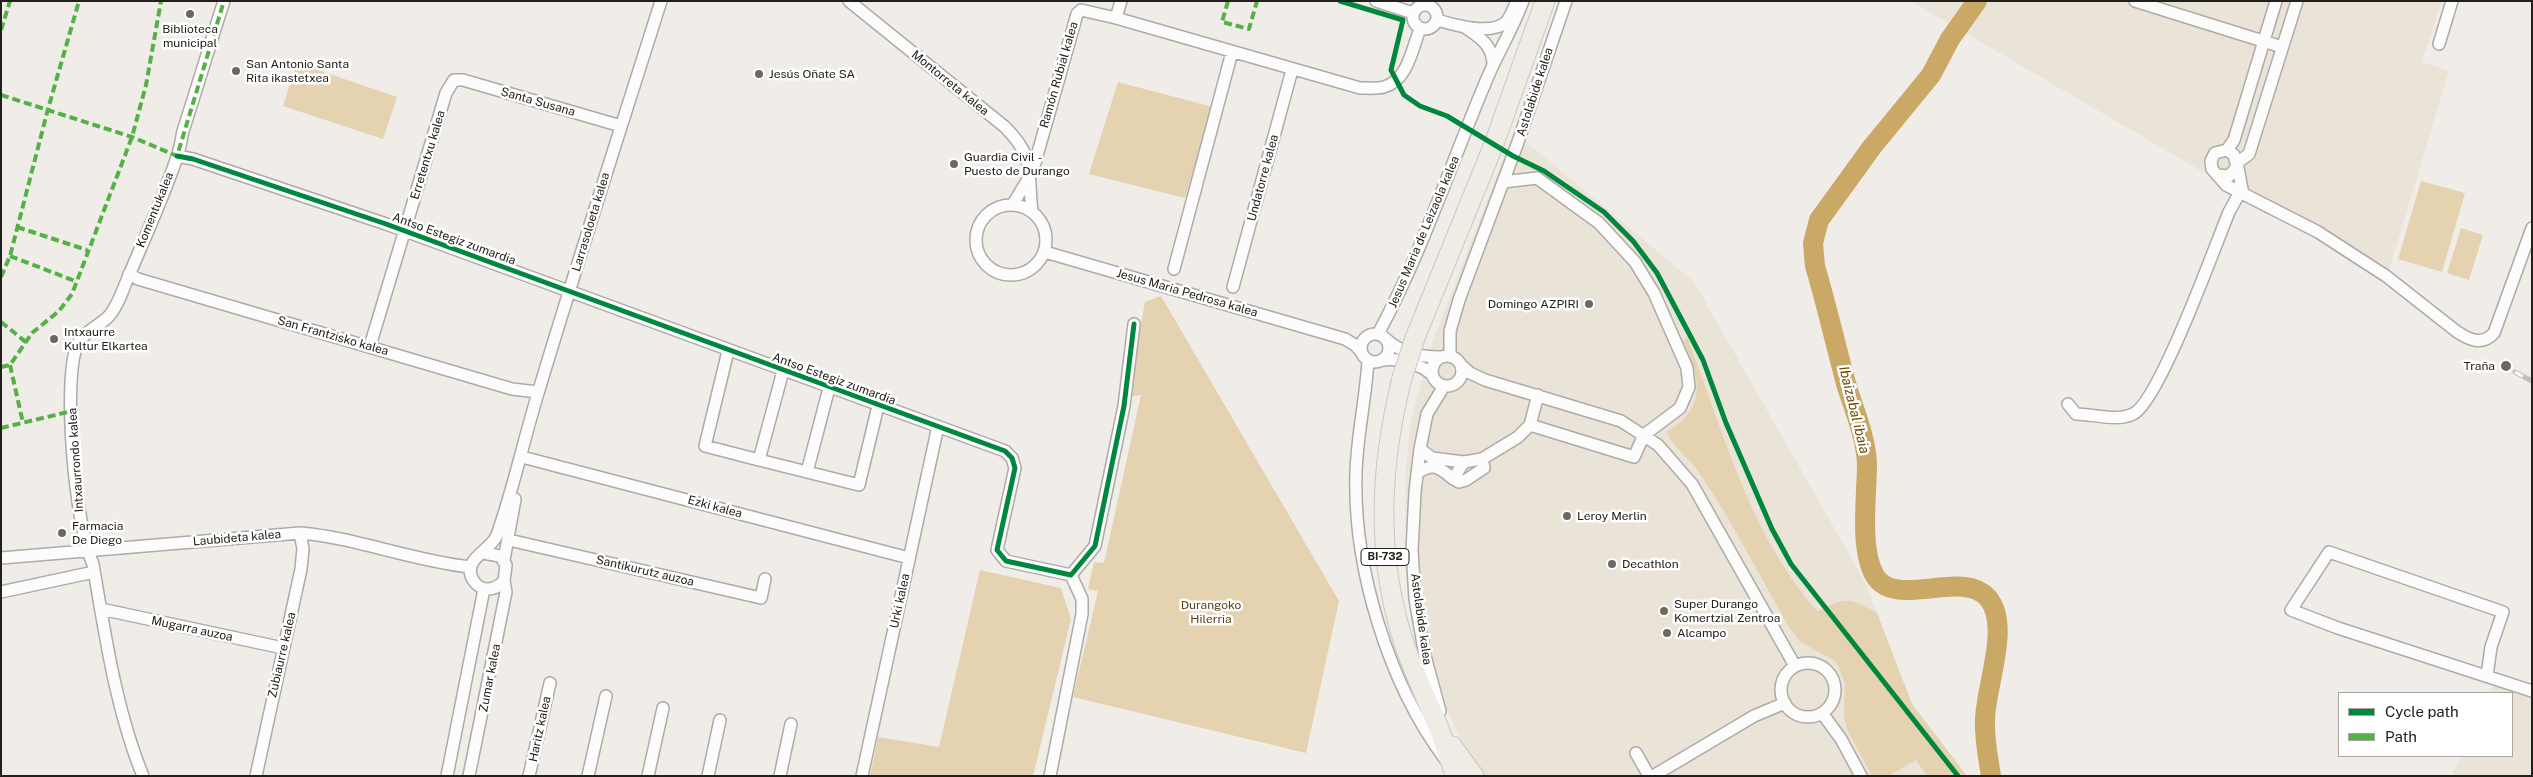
<!DOCTYPE html>
<meta charset="utf-8">
<style>
body{margin:0}
#map{position:relative;width:2533px;height:777px;overflow:hidden;background:#f0ede8;font-family:"Public Sans",sans-serif}
canvas{display:block}
.frame{position:absolute;inset:0;border:2px solid #22201c;pointer-events:none}
.legend{position:absolute;left:2338px;top:692px;width:175px;height:65px;box-sizing:border-box;background:#fff;border:1px solid #a7a6a4;margin:0;padding:6px 9px;list-style:none;font-size:15px;color:#22201c}
.legend li{display:flex;align-items:center;gap:10px;height:25px}
.legend b{width:25px;border:1px solid #a7a6a4}
</style>
<div id="map">
<canvas width="2533" height="777"></canvas>
<div class="frame"></div>
<ul class="legend">
<li><b style="height:6px;background:#00873e"></b>Cycle path</li>
<li><b style="height:6px;background:#55b145"></b>Path</li>
</ul>
</div>
<script>
const ctx = document.querySelector('canvas').getContext('2d');
ctx.lineJoin = 'round';
function fill(path, color) { ctx.fillStyle = color; ctx.fill(path, 'evenodd'); }
function strokePath(path, color, width, dash) { ctx.strokeStyle = color; ctx.lineWidth = width; ctx.lineCap = dash ? 'butt' : 'round'; ctx.setLineDash(dash || []); ctx.stroke(path); }
function label(font, color, halo, rows, align = 'center') {
  ctx.font = font + ' "Public Sans",sans-serif'; ctx.lineWidth = 5; ctx.setLineDash([]); ctx.textBaseline = 'middle'; ctx.strokeStyle = halo; ctx.fillStyle = color; for (const [text, x, y, turn = 0] of rows) {
    ctx.save(); ctx.translate(x, y); ctx.rotate((+turn || 0) * Math.PI / 180); ctx.textAlign = isNaN(turn) ? turn : align; if (halo) ctx.strokeText(text, 0, 0); ctx.fillText(text, 0, 0); ctx.restore();
  }
}
const built = new Path2D(`
 M1911,1h531l-20,61 27,9 -60,199 -193,-102z
 M1510,140l20,5 164,137 171,300 47,122 55,72h-483l-12,-12 -54,-116 -9,-64 -4,-61 1,-58 6,-50 21,-74z
 M2494,684l38,13v79h-80l9,-20h51v-63h-22z`);
const green = new Path2D(`
 M297,63l100,34 -14,42 -100,-33z
 M1118,82l95,25 -28,91 -96,-24z
 M2421,181l44,12 -23,79 -44,-13z
 M2461,228l22,7 -14,45 -22,-7z
 M1161,296l178,305 -33,152 -233,-56 25,-106 -10,-2 6,-27 10,1 37,-168 -8,1 -4,-6 16,-88z
 M1687,337c36,93 62,197 130,274 32,-14 29,-14 60,2l35,91 55,72h-40l-11,-16 -28,16h-16l-25,-47 -3,-13 1,-32 -6,-17 -4,-6 -34,-19 -11,-13c-31,-54 -59,-111 -95,-162 -7,-9 -26,-25 -28,-35 5,-5 11,-7 16,-12 24,-25 12,-52 0,-79z
 M980,570l81,18 10,31 -38,157h-163l8,-39 61,10z`);
const river = new Path2D(`
 M1977,1l-27,38 -19,36 -59,72 -53,73 -6,23 2,23c12,40 21,81 32,121 8,25 19,51 20,77 0,31 -8,85 8,112 21,34 87,-8 113,22 23,27 -2,87 -3,121 -1,19 3,38 6,57`);
const street = new Path2D(`
 M849,1l156,126c31,31 22,44 27,84
 M1121,1l-5,17 244,70c7,0 17,1 24,-1 24,-7 28,-38 36,-58
 M1376,1l37,12
 M2135,1l147,46
 M2276,1l-42,139 -7,10 -12,3 -4,8 1,8 14,16 92,47 68,44 70,55c13,9 26,15 38,2l38,-105
 M1413 17a12 12 0 1 1 24 0a12 12 0 1 1-24 0Z
 M1437,20c17,5 54,16 69,2 4,-4 7,-12 9,-17
 M1466,28c15,10 27,18 27,37
 M2439,44l13,-43
 M177,156l16,3 193,65 619,227 7,7 3,10 -18,82 9,11 65,14 24,-29 29,-140 10,-82
 M1029,172l6,-9 42,-149 4,-4 35,8
 M2217,175l12,1 8,-9 -3,-12 -7,-5
 M1503,182l34,-4 62,45 36,39 19,31 33,75 2,19 -9,21 -36,27 -10,22 -104,-32
 M2243,194l-6,-31 12,-9 48,-153
 M1013,204l15,-25
 M976 240a35 35 0 1 1 70 0a35 35 0 1 1-70 0Z
 M1045,252l300,87 10,6 7,8
 M1174,269l58,-217
 M129,274l9,5 374,110 26,3
 M1233,287l59,-217
 M1378,334c45,-83 74,-174 111,-260 11,-25 25,-48 34,-73
 M1361 348a14 14 0 1 1 28 0a14 14 0 1 1-28 0Z
 M1386,339c15,14 34,18 54,18
 M370,346l76,-253 8,-13h9l158,46
 M728,351l-23,95 54,14
 M1432 371a15 15 0 1 1 30 0a15 15 0 1 1-30 0Z
 M1450,356v-25l9,-31 59,-158 48,-141
 M1368,360c-2,38 -11,75 -12,113 -3,94 32,210 89,286
 M1382,360c18,-2 35,3 50,14
 M1461,365l9,8 15,7 136,41 37,24 34,39 103,182
 M783,371l-24,89 48,12 22,-84
 M2068,404l8,10c17,0 41,8 57,0 26,-12 82,-168 96,-202l11,-20
 M1420,449l12,9 32,4
 M522,457l387,101
 M807,472l52,13 19,-79
 M1417,473c23,-14 24,0 42,9l7,-2 18,-12 -2,-9
 M1453,479l11,-17 18,-3 36,-22 12,-12 8,-30
 M509,540l252,58 4,-19
 M483,553l17,3 6,9 -2,16c-5,5 -9,8 -16,8 -6,0 -12,-4 -15,-9 -12,-21 18,-29 24,-45 17,-48 27,-97 42,-145 39,-130 81,-259 122,-389
 M1,558l299,-25c58,5 113,28 170,34
 M504,560l11,-61
 M1,592l93,-20
 M101,609l182,39
 M1781 690a27 27 0 1 1 54 0a27 27 0 1 1-54 0Z
 M2487,676l4,-29 12,-35 -174,-60 -38,58 47,18 194,63
 M1440,711l-15,-55 -10,-57 -3,-49 3,-58 5,-43 7,-35 17,-28
 M1822,713l19,26 20,37
 M1636,753l13,23
 M143,776c-27,-66 -38,-141 -50,-212 -18,-39 -30,-176 -17,-216 5,-15 22,-21 32,-31 10,-10 16,-31 22,-44 16,-38 34,-77 47,-116 3,-8 4,-17 6,-26 14,-43 27,-87 41,-130
 M256,776l45,-207 2,-20 -3,-16
 M447,776l37,-187
 M469,776l37,-184 -2,-11
 M529,776l21,-93
 M588,776l18,-80
 M648,776l15,-68
 M708,776l12,-56
 M780,776l11,-52
 M862,776l76,-350
 M1050,776l32,-162v-15l-11,-24
 M1653,776l101,-60 31,-13`);
const primary = new Path2D(`
 M1415,338l79,-194 51,-143
 M1402,378c-20,80 -26,160 -5,241 9,37 26,72 41,107 7,16 11,34 18,50
 M1452,746l22,30`);
const rail = new Path2D(`
 M2515,372l17,9`);
const primaryBridge = new Path2D(`
 M1402,378l13,-40`);
const quiet = new Path2D(`
 M1228,1l-6,21 27,7 8,-28
 M1,30l9,-29
 M1,95l131,42 45,19 47,-155
 M17,227l70,23
 M10,256l65,25
 M1,277l9,-21 38,-147 31,-108
 M1,322l26,21
 M10,365l13,58
 M1,367l9,-2 22,-32 27,-22 13,-17 60,-157 14,-52 15,-84
 M1,428l71,-17`);
const cycleway = new Path2D(`
 M1340,1l63,19 -12,50 13,25 16,11 27,10 66,40 31,15 60,41 29,29 24,32 46,87 23,63 46,106 19,35 167,212
 M177,156l16,3 193,65 619,227 7,7 3,10 -18,82 9,11 65,14 24,-29 29,-140 10,-82`);
const markers = [
 [190,14,5,"#6a6863"],
 [236,71,5,"#6a6863"],
 [759,74,5,"#6a6863"],
 [954,164,5,"#6a6863"],
 [1589,304,5,"#6a6863"],
 [54,339,5,"#6a6863"],
 [2506,366,6,"#6a6863"],
 [1567,516,5,"#6a6863"],
 [62,533,5,"#6a6863"],
 [1612,564,5,"#6a6863"],
 [1664,611,5,"#6a6863"],
 [1667,633,5,"#6a6863"]
];
const shields = [
 [1385,557,48]
];
const shieldNames = [
 ["BI-732",1385,557]
];
const poiNames = [
 ["Biblioteca",190,29,"center"],
 ["municipal",190,43,"center"],
 ["San Antonio Santa",246,64],
 ["Rita ikastetxea",246,78],
 ["Jesús Oñate SA",769,74],
 ["Guardia Civil -",964,157],
 ["Puesto de Durango",964,171],
 ["Domingo AZPIRI",1579,304,"right"],
 ["Intxaurre",64,332],
 ["Kultur Elkartea",64,346],
 ["Traña",2495,366,"right"],
 ["Leroy Merlin",1577,516],
 ["Farmacia",72,526],
 ["De Diego",72,540],
 ["Decathlon",1622,564],
 ["Super Durango",1674,604],
 ["Komertzial Zentroa",1674,618],
 ["Alcampo",1677,633]
];
const streetNames = [
 ["Ramón Rubial kalea",1059,75,-74],
 ["Montorreta kalea",950,83,39],
 ["Astolabide kalea",1535,92,-72],
 ["Santa Susana",538,102,16],
 ["Erretentxu kalea",428,155,-73],
 ["Undatorre kalea",1263,178,-75],
 ["Komentukalea",155,210,-68],
 ["Larrasoloeta kalea",591,222,-73],
 ["Jesus Maria de Leizaola kalea",1424,232,-67],
 ["Antso Estegiz zumardia",454,239,20],
 ["Jesus Maria Pedrosa kalea",1187,293,16],
 ["San Frantzisko kalea",333,336,16],
 ["Antso Estegiz zumardia",834,379,20],
 ["Intxaurrondo kalea",76,460,-94],
 ["Ezki kalea",715,507,15],
 ["Laubideta kalea",237,538,-5],
 ["Santikurutz auzoa",645,571,13],
 ["Urki kalea",900,601,-78],
 ["Astolabide kalea",1421,619,82],
 ["Mugarra auzoa",192,629,12],
 ["Zubiaurre kalea",282,655,-77],
 ["Zumar kalea",490,678,-79],
 ["Haritz kalea",540,729,-78]
];
const parkNames = [
 ["Durangoko",1211,605],
 ["Hilerria",1211,619]
];
const waterNames = [
 ["Ibaizabal ibaia",1854,410,76]
];
fill(built, '#eae3d7');
fill(green, '#e4d2b1');
strokePath(river, '#caa866', 20);
strokePath(street, '#adaaa7', 14);
strokePath(primary, '#c9c8c5', 21);
strokePath(street, '#fdfcfc', 11);
strokePath(primary, '#efebe5', 19);
strokePath(rail, '#bfbebd', 5);
strokePath(rail, '#fff', 3, [9]);
strokePath(primaryBridge, '#c9c8c5', 21, []);
strokePath(primaryBridge, '#efebe5', 19);
strokePath(quiet, '#55b145', 4, [8, 4]);
strokePath(cycleway, '#00873e', 5);
for (const [x, y, r, color] of markers) { const dot = new Path2D(); dot.arc(x, y, r, 0, 2 * Math.PI); ctx.fillStyle = color; ctx.fill(dot); strokePath(dot, '#fff', 2); }
for (const [x, y, w] of shields) { const box = new Path2D(); box.roundRect(x - w / 2, y - 8.5, w, 17, 4); ctx.fillStyle = '#fff'; ctx.fill(box); strokePath(box, '#22201c', 1); }
label('bold 11px', '#22201c', null, shieldNames);
label('12px', '#22201c', '#fff', poiNames, 'left');
label('12px', '#22201c', '#fff', streetNames);
label('12px', '#56421d', '#fff', parkNames);
label('italic 14px', '#6c4c03', '#fff', waterNames);
</script>
